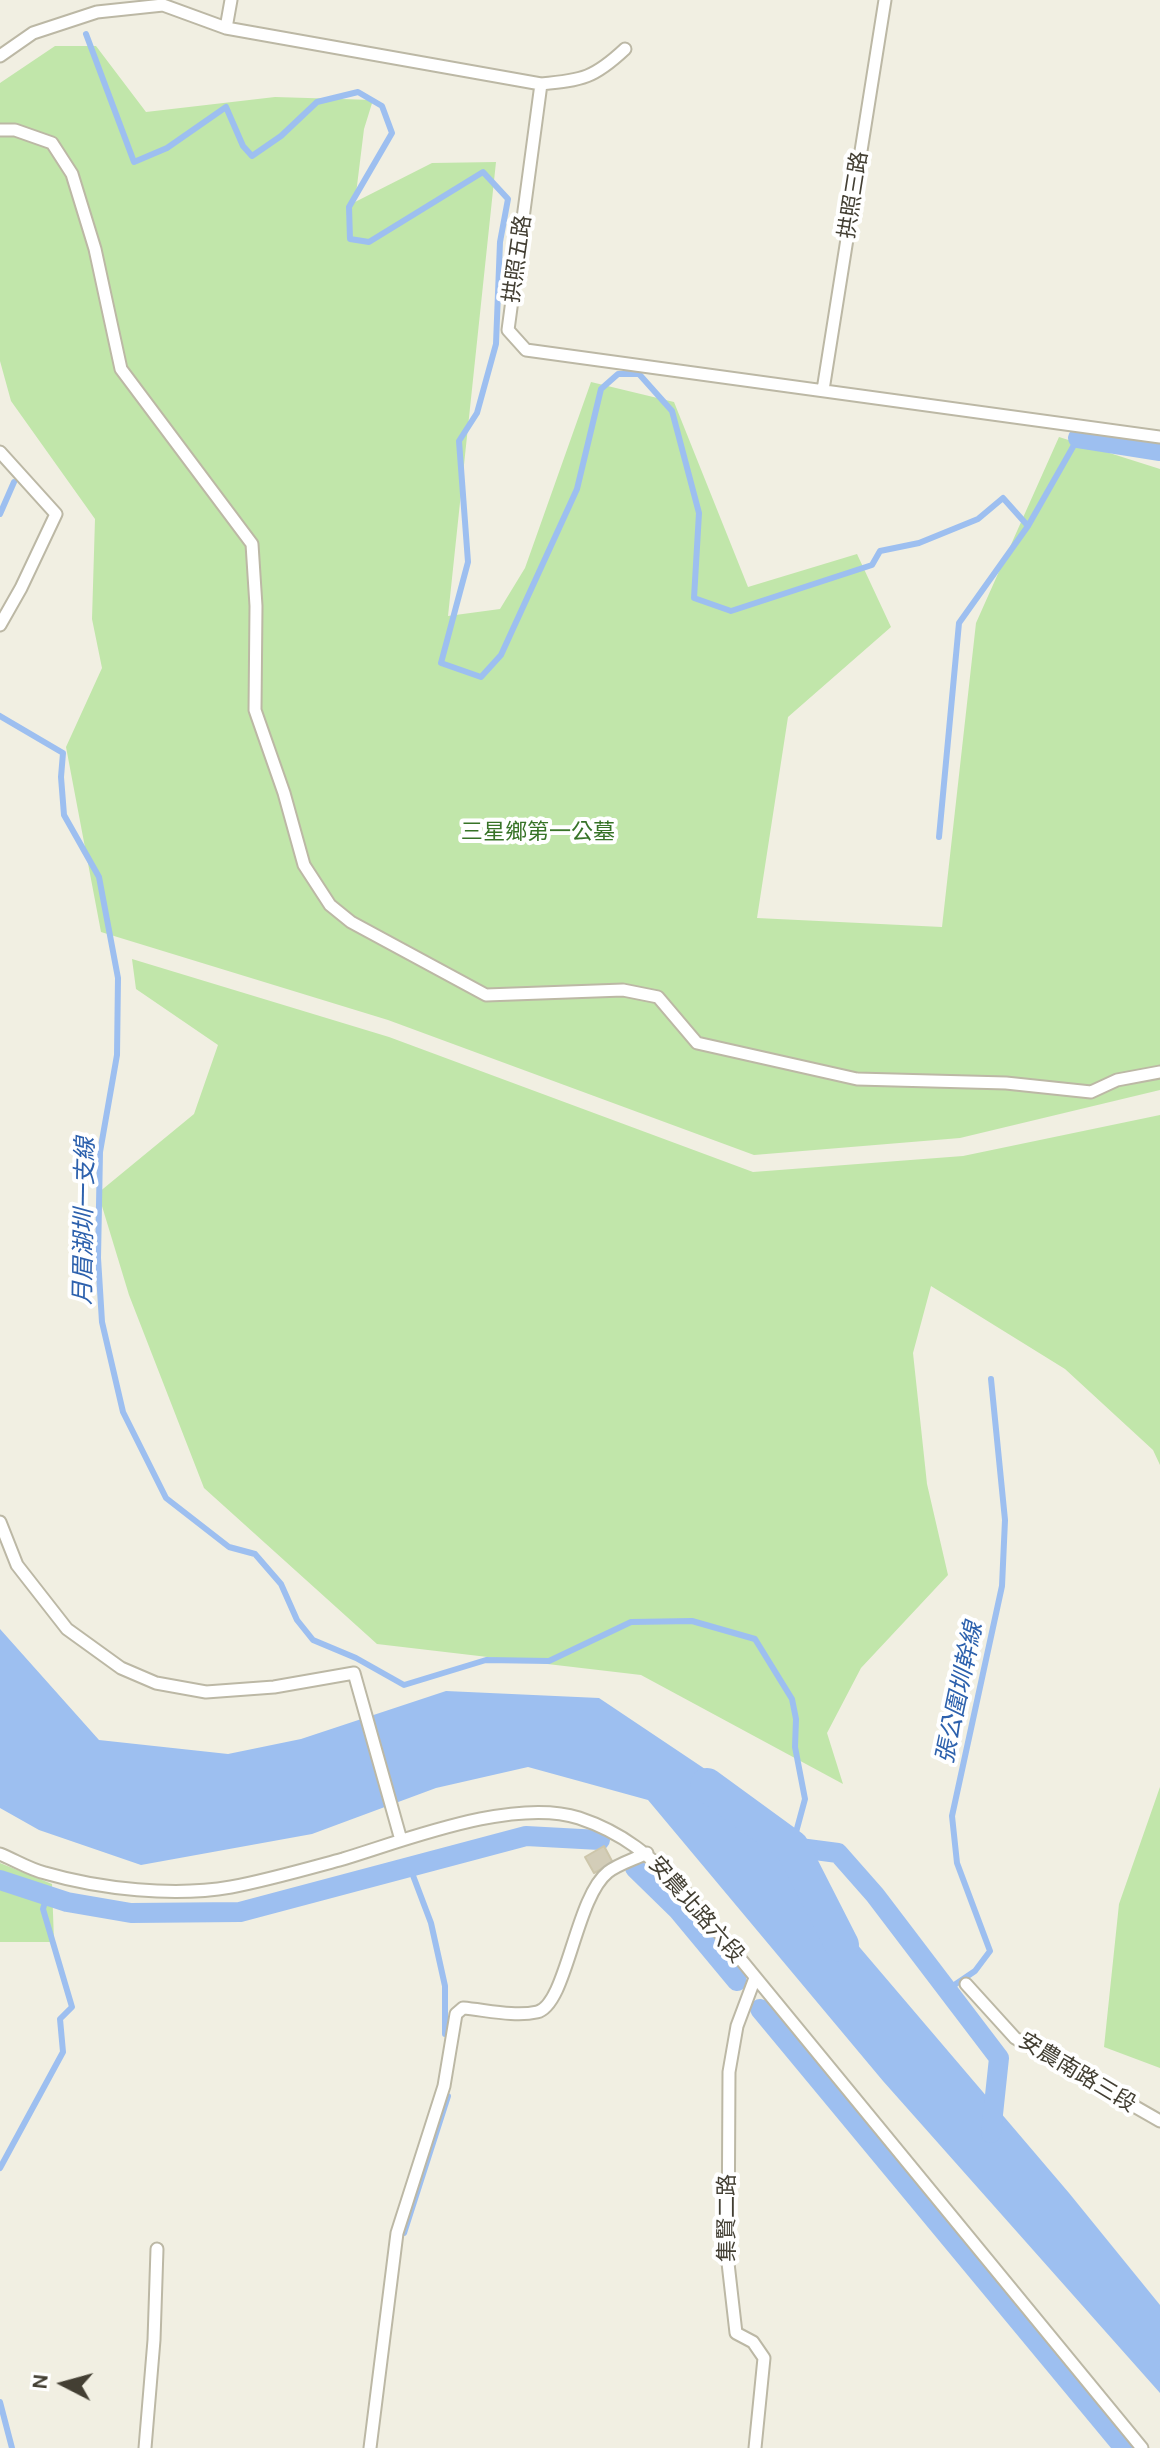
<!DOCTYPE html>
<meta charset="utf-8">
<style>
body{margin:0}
#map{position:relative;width:1160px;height:2448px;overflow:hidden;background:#f1efe2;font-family:Karla,sans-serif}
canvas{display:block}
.north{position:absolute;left:24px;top:2344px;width:80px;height:80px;-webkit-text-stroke:6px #fff;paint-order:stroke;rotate:276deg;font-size:22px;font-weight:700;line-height:32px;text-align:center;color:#433f33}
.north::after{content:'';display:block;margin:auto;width:28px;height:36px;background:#433f33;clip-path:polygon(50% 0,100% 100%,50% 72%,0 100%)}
</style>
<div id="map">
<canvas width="1160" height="2448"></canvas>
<div class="north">N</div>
</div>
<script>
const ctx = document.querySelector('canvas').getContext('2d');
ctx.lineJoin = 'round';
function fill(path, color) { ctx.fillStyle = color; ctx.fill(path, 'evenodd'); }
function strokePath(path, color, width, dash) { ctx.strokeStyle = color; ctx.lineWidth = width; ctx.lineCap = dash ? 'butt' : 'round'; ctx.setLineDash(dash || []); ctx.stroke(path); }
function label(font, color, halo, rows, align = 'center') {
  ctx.font = font + ' Karla,"Noto Sans TC",sans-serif'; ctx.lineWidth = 8; ctx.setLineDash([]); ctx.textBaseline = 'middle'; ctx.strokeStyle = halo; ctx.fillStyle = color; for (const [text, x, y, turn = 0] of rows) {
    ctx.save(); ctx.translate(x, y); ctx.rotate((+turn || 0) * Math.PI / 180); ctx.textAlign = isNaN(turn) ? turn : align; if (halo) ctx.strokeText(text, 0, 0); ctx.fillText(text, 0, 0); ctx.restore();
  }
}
const green = new Path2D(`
 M55,46h41l50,66 129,-15 98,3 -9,29 -9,73 77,-39 64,-1 -48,454 52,-7 25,-41 66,-186 83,20 74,185 109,-33 34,73 -103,90 -31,201 185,9 34,-304 83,-186 101,32v621l-200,48 -206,17 -366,-135 -287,-88 -35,-185 36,-79 -10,-49 3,-100 -84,-118 -11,-40v-278z
 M132,959l257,78 364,135 210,-16 197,-41v350l-7,-15 -88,-81 -134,-83 -18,67 14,131 21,91 -87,93 -34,65 16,51 -202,-109 -264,-31 -173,-156 -75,-193 -31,-102 96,-79 24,-69 -82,-56z
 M1160,1787v281l-56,-21 15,-143z
 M0,1863l52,21 2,58h-54z`);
const water = new Path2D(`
 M0,1629l99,111 129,14 73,-15 145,-48 153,7 112,75 358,420 91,112v88l-277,-312 -235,-281 -120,-33 -92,21 -124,46 -171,31 -102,-35 -39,-22z`);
const stream = new Path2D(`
 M86,34l48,128 33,-14 59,-41 17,39 9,10 29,-20 36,-34 41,-10 24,14 10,27 -43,74 1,32 19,3 114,-70 25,27 -8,43 -4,102 -19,69 -18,28 9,121 -27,101 40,14 20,-22 76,-166 24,-100 17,-15h21l33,37 27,102 -5,85 37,13 141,-46 8,-14 39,-8 59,-24 25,-21 25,28 50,-88
 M0,514l14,-32
 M0,716l63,37 -2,24 3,38 35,62 19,101 -1,77 -17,97 -2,106 4,64 21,90 43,86 63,49 26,7 26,30 16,36 16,20 43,18 48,27 82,-25 63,1 82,-39 61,-1 63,18 37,60 4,20 -1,28 10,52 -13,48
 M939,837l20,-214 69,-97
 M409,1865l22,58 14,63v48
 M947,1990l28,-19 15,-20 -33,-88 -5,-47 50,-230 3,-66 -14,-141
 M0,2168l63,-116 -3,-33 12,-12 -29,-98 4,-14
 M404,2233l44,-137
 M0,2402l12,46`);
const canal = new Path2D(`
 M1078,438l82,13
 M792,1847l46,6 37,42 124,163 -8,75
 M635,1868l43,42 59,71
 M0,1880l67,22 64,11 109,-1 286,-76 74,4
 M760,2009l364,439`);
const river = new Path2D(`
 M707,1785l85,62 50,98`);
const building = new Path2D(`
 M604,1846l9,17 -19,10 -9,-16z`);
const service = new Path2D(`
 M226,28l5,-28
 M0,56l33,-23 64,-21 66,-7 63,23 315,56 -33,246 18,20 634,87
 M541,84c42,-4 53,-6 84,-35
 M0,130h15l37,13 20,31 23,75 26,120 131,175 4,62 -1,104 29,83 20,72 26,40 21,17 135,73 137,-5 35,7 39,46 160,36 149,4 85,9 26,-12 43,-8
 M823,390l62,-390
 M0,452l56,62 -35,74 -21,37
 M0,1522l17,43 50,64 54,39 35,15 50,9 68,-5 80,-14 47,167
 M0,1854c15,6 29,15 45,19 55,16 129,24 186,14 37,-7 75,-18 112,-28 63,-19 171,-62 236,-41 45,15 71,38 104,71l459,559
 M755,1978l-18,48 -8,46 -1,191 8,70 17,9 11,16 -9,90
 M966,1984l49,54 145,83
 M145,2448l9,-108 3,-91
 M370,2448l27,-215 47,-147 12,-72 7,-6c23,2 52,9 74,4 30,-7 38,-114 71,-140 10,-8 27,-13 39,-19`);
const streetNames = [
 ["拱照三路",854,195,-81],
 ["拱照五路",518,259,-82],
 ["安農北路六段",696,1910,49],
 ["安農南路三段",1077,2073,31],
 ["集賢二路",728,2218,-90]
];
const parkNames = [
 ["三星鄉第一公墓",538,833]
];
const waterNames = [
 ["月眉湖圳一支線",85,1221,-89],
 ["張公圍圳幹線",960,1693,-78]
];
fill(green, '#c1e6aa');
fill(water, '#9dbff0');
strokePath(stream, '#9dbff0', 6);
strokePath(canal, '#9dbff0', 20);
strokePath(river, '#9dbff0', 34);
fill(building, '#d3cdb8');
strokePath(building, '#cdc6ab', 2);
strokePath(service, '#bcb8a5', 15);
strokePath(service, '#fff', 11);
label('22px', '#433f33', '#fff', streetNames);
label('22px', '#377327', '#fff', parkNames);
label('italic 24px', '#2d61ad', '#fff', waterNames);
</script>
